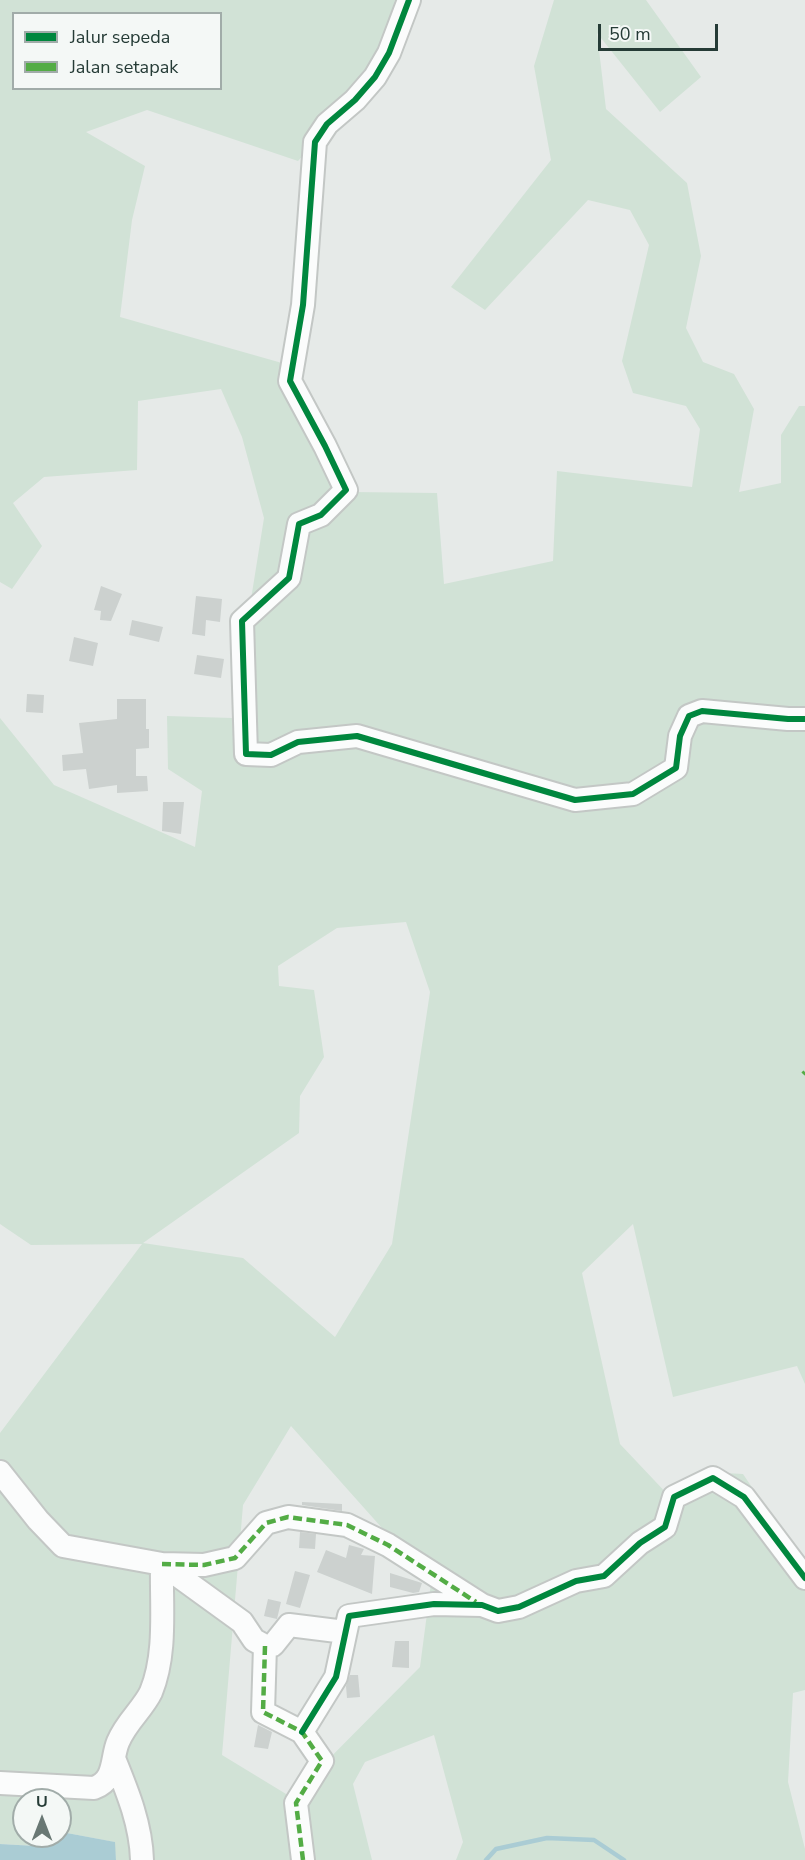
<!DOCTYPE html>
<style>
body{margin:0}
#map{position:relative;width:805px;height:1860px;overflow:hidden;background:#e6eae8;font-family:"Nunito Sans",sans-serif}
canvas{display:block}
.legend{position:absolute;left:12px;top:12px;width:210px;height:78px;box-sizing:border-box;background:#f4f8f6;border:2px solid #a1aca9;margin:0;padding:8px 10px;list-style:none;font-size:18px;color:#253b36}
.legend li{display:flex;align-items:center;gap:12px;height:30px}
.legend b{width:30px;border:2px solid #a1aca9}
.north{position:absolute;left:12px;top:1788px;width:60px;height:60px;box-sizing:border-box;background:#f4f8f6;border:2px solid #a1aca9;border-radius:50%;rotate:0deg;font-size:16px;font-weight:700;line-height:24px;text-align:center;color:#253b36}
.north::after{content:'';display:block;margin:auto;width:21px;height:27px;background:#697874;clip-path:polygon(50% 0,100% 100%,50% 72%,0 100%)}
.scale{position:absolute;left:598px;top:24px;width:120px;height:27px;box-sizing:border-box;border:3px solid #253b36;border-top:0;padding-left:8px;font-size:18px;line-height:21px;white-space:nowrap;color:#253b36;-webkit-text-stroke:4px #f4f8f6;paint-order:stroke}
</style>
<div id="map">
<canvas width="805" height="1860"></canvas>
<ul class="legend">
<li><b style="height:8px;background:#00873e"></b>Jalur sepeda</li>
<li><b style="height:8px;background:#53ac45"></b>Jalan setapak</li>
</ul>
<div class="north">U</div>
<div class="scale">50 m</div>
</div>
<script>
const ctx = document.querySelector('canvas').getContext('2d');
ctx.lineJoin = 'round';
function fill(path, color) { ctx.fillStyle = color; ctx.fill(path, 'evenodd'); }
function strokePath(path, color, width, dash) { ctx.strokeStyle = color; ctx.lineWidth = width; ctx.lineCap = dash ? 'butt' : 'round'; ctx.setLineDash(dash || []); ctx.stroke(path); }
const green = new Path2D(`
 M0,0h395l-15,72 -82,89 -151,-51 -61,22 59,34 -13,54 -12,97 169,48 63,127 85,1 7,91 109,-23 4,-90 135,16 8,-58 -14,-23 -53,-13 -11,-32 27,-116 -19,-35 -42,-10 -103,110 -34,-23 100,-127 -17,-94 20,-66h92l55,77 -41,35 -63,-79 9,76 81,74 14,73 -15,72 17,34 31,12 20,35 -15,83 42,-9v-48l18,-29h6v978l-8,-18 -124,31 -40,-173 -51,49 38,171 51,54 35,-26 37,2 62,92v124l-12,3 -5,89 17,67v11h-349l7,-18 -29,-107 -69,27 -12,22 19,76h-256l-2,-18 -47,-9 -7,3v-36h-36v36h35l-23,10 -36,-2v-411l142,-189 -111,1 -31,-21v-506l54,67 141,62 7,-56 -34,-22 -1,-53 65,2 32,-200 -22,-81 -21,-48 -83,12 -1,69 -93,7 -31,26 29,43 -30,43 -12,-7zM14,14h206v74h-206zM406,922l24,70 -38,252 -57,93 -92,-79 -100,-15 156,-110 1,-37 24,-39 -10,-67 -35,-4 -1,-20 59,-38zM291,1426l140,157 -11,84 -129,130 -69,-42 21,-250z`);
const water = new Path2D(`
 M67,1833l48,9 1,18h-116v-16l36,2z`);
const stream = new Path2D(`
 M486,1860l10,-11 51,-11 47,2 30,20`);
const building = new Path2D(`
 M101,586l21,8 -11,27 -11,-1 1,-9 -7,-1z
 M196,596l26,3 -2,23 -14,-2 -1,16 -13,-2z
 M132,620l31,7 -4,15 -30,-7z
 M74,637l24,6 -5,23 -24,-5z
 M197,655l27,4 -3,19 -27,-4z
 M27,694l17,1 -1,18 -17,-1z
 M117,699h29v30h3v19l-13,1v27h11l1,15 -31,2v-8l-28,4 -3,-20 -23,2 -1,-16 21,-2 -4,-30 38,-4z
 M163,802h21l-3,32 -19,-3z
 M302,1502l40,2v7l-40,-6z
 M300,1532l16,2 -1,15 -16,-1z
 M349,1545l15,4 -3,6 14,1 -3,38 -55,-22 9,-22 20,8z
 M295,1571l15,4 -10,33 -14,-4z
 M390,1573l32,10 -3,9 -6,1 -23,-6z
 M268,1599l13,3 -4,17 -13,-3z
 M395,1641h14v27l-17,-1z
 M350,1675h8l2,22 -13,1 -1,-12z
 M258,1725l14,7 -4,17 -14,-2z`);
const minor = new Path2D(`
 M409,0l-20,53 -14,24 -20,23 -28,24 -12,18 -12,163 -13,76 35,65 21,44 -25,25 -22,9 -10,54 -47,43 4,133 25,1 27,-13 59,-6 218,64 58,-6 43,-26 4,-32 9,-20 13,-5 86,8h17
 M0,1472l38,48 25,26 99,18 80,58 12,18 11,6 8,-1 16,-20 56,7
 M265,1646l-2,66 39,20 20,29 -26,42 7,57
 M302,1732l34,-55 13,-61 85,-12 48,1 16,6 21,-4 57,-26 28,-5 36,-33 25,-16 9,-30 39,-19 31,19 61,81
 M115,1761c13,32 26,64 27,99
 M0,1783l94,5c22,-8 17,-29 24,-46 8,-20 25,-33 33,-50 16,-39 10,-86 11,-128l42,1 31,-7 31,-35 22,-6 59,8 41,20 94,60`);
const quiet = new Path2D(`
 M803,1074l2,-2
 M162,1564l42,1 31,-7 31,-35 22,-6 59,8 41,20 88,57
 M265,1646l-2,66 39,20 20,29 -26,42 7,57`);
const cycleway = new Path2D(`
 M409,0l-20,53 -14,24 -20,23 -28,24 -12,18 -12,163 -13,76 35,65 21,44 -25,25 -22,9 -10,54 -47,43 4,133 25,1 27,-13 59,-6 218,64 58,-6 43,-26 4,-32 9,-20 13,-5 86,8h17
 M302,1732l34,-55 13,-61 85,-12 48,1 16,6 21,-4 57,-26 28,-5 36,-33 25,-16 9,-30 39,-19 31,19 61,81`);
fill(green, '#d1e2d6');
fill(water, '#aaccd4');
strokePath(stream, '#aaccd4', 4.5);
fill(building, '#ccd1cf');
strokePath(minor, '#c3c7c5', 26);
strokePath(minor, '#fbfcfc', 22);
strokePath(quiet, '#53ac45', 4.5, [9, 4.5]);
strokePath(cycleway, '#00873e', 6);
</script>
